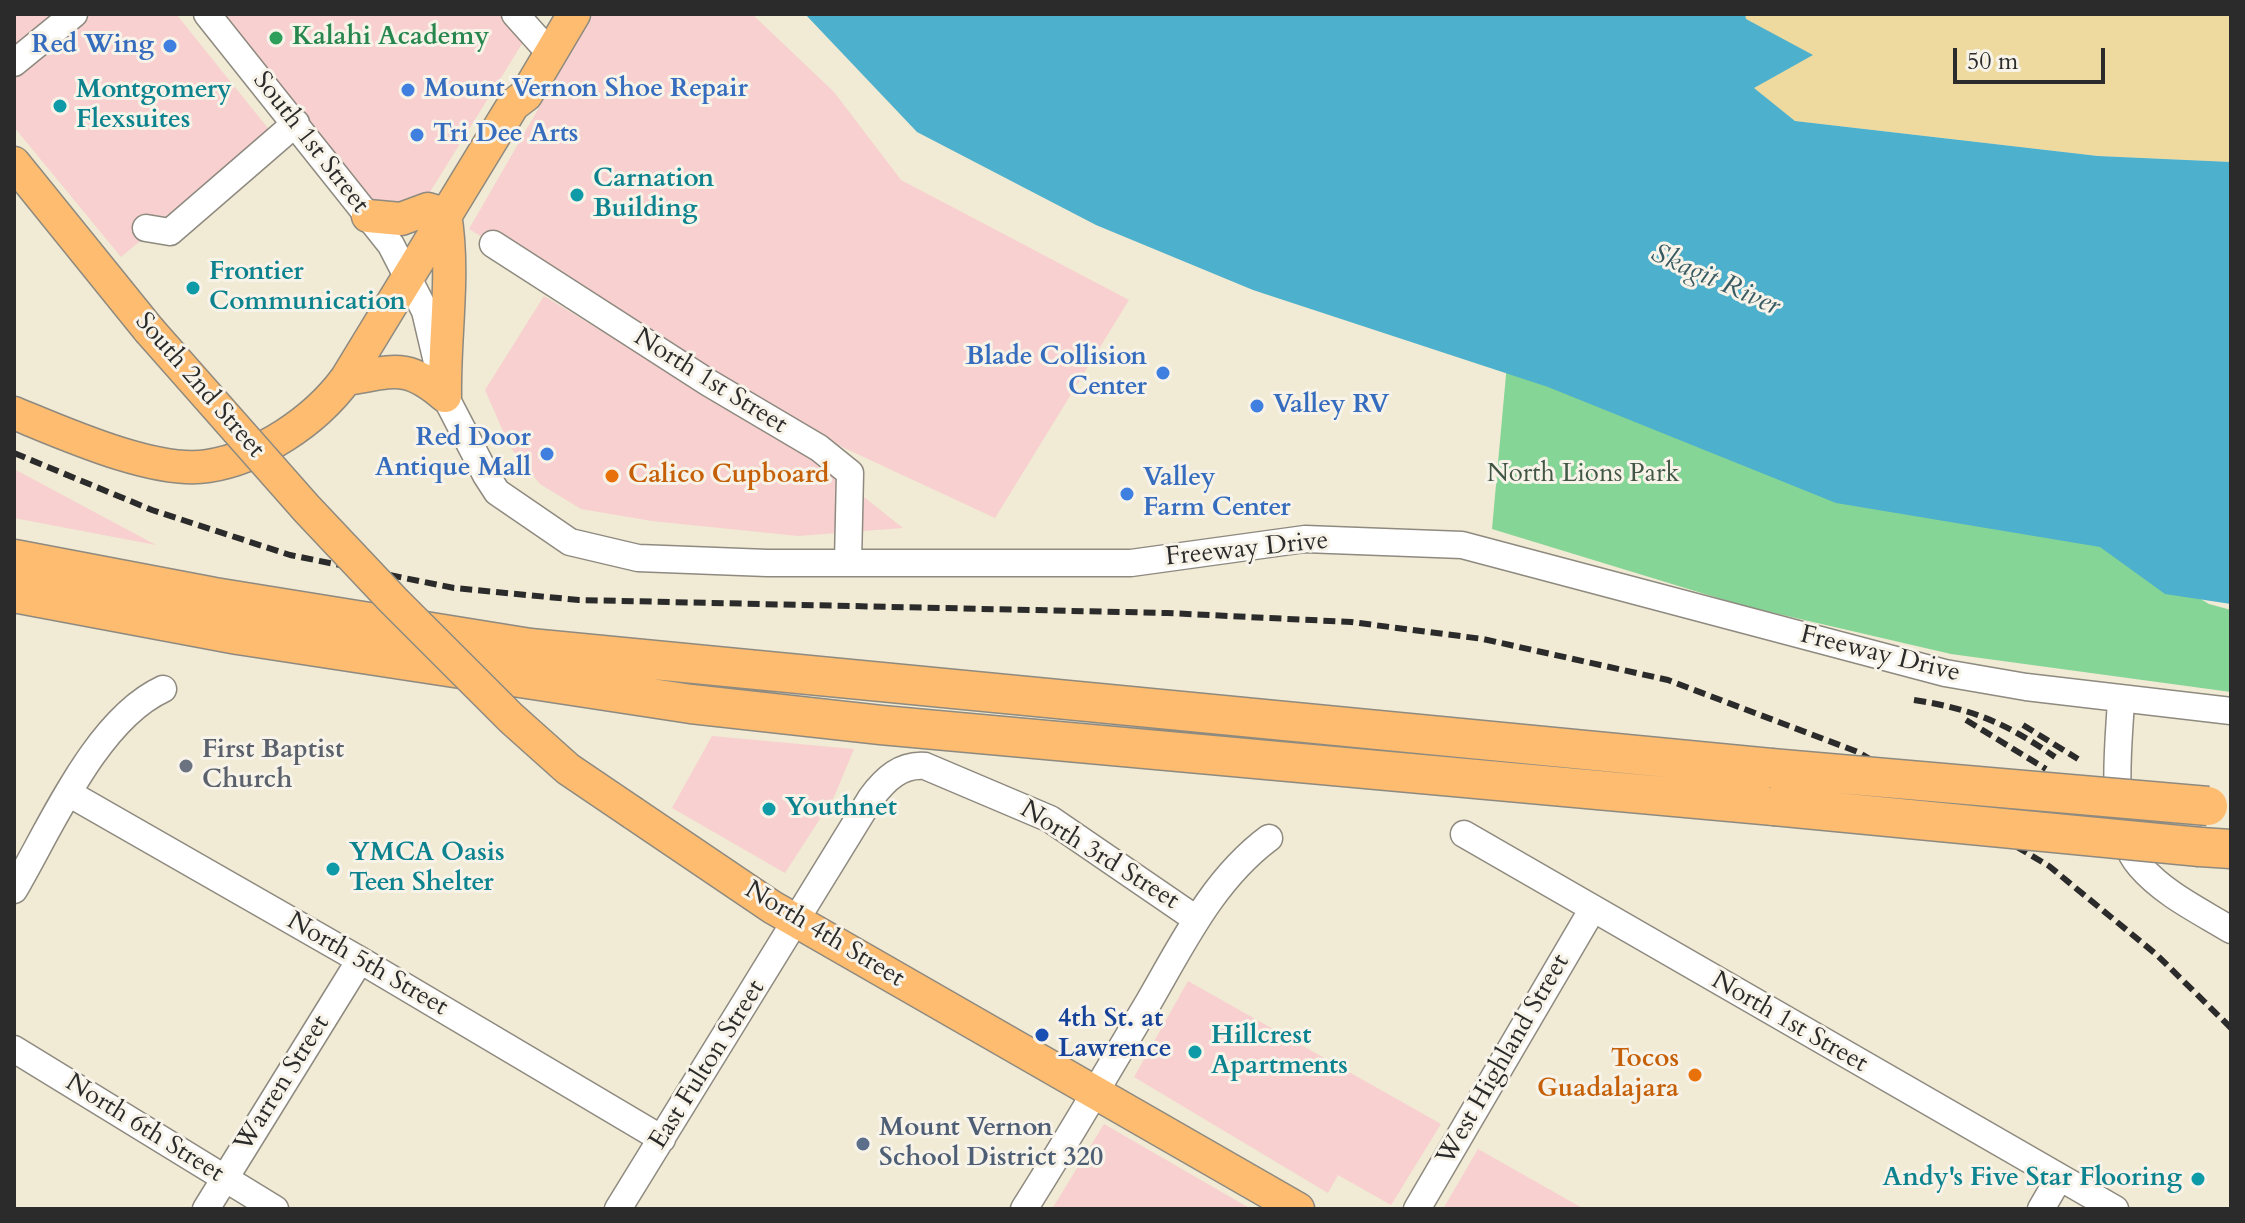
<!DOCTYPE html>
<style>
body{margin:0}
#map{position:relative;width:2245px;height:1223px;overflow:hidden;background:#f1ead4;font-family:Cardo,serif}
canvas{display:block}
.frame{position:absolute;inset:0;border:16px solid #2b2b2b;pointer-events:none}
.scale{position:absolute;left:1953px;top:48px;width:152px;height:36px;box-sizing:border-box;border:4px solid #2b2b2b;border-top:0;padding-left:10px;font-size:24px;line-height:28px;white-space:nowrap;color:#2b2b2b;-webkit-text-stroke:6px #f7f3e8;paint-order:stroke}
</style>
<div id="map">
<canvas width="2245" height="1223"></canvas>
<div class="frame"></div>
<div class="scale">50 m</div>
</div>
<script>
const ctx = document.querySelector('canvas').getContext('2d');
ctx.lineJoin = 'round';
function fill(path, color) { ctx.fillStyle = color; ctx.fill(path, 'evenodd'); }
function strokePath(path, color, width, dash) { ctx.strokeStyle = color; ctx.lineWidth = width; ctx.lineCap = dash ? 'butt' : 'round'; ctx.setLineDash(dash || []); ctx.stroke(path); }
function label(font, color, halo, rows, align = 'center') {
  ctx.font = font + ' Cardo,serif'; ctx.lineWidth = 6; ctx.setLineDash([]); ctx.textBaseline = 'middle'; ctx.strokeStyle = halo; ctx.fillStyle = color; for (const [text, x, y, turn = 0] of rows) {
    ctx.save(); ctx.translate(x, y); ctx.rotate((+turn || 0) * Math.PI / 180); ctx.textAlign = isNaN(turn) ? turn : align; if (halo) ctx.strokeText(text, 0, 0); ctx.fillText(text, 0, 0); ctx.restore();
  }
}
const built = new Path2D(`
 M14,14h162l95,118 -150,125 -107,-130z
 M224,14h281l20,25 -123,198z
 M593,14h159l82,78 67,88 228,120 -134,218 -211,-98 -315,-191z
 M544,296l282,171 77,61 -105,8 -146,-15 -71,-12 -41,-25 -30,-37 -25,-57z
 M14,469l142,76 -142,-27z
 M712,736l142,13 -20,48 -49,76 -113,-65z
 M1188,981l253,143 -50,81 -53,-30 -10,18 -194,-116z
 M1104,1124l147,85h-199z
 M1478,1149l106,60h-141z`);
const green = new Path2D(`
 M1507,364l564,157 138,83 22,6v82l-280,-38 -207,-48 -252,-77z`);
const sand = new Path2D(`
 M1745,14h486v148l-133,-6 -303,-35 -42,-33 59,-33 -67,-36z`);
const water = new Path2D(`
 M805,14h940l1,5 67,36 -59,33 41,33 303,35 133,6v442l-66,-10 -65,-47 -264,-44 -288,-116 -295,-97 -157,-65 -179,-93z`);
const minor = new Path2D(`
 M207,14l184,231 34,66 20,85 41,79 11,17 73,50 68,16 129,5h364l174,-24 157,6 483,128 81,14 205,24
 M515,14l26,29
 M14,63l60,-49
 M146,228l24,4 126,-109
 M493,244l216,139 110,65 31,25 -2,89
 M2121,699c-2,48 -14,129 19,167 24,28 60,45 91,64
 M70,794l290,166 302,179
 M1464,834l651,375
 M14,890c37,-63 82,-170 149,-201
 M14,1049l261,160
 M206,1209l154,-249
 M618,1209l253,-411c14,-19 30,-34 54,-32l125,53 146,100
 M1024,1209c42,-66 80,-132 120,-199 36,-61 67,-129 125,-172
 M1417,1209l175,-299
 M2041,1209l18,-31`);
const major = new Path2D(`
 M14,163l135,167
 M445,214c10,60 -1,121 0,182
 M368,216l33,3 27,-10 17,5
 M346,379c47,-7 60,-17 99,17
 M14,413c49,20 142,62 194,53 52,-8 107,-45 138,-87l167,-274 13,-10 48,-81
 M633,813l139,94 526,302`);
const highway = new Path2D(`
 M14,559l200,38 316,51 1241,120
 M14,593l224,42 453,69 190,21 893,81
 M2200,847l31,2`);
const rail = new Path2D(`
 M14,453l138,57 138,45 164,33 125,12 588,13 184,9 132,17 185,41 190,72 191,114 108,89 74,73
 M1914,700c59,9 92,23 141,57
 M1966,720l80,49
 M2023,725l55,34`);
const majorBridge = new Path2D(`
 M149,330l158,179 86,91 118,118 57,51 65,44`);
const highwayBridge = new Path2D(`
 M1771,768l437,38
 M1774,806l426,41`);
const markers = [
 [276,38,8,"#2e9e5b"],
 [170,46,8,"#3f7fe0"],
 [408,90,8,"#3f7fe0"],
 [60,106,8,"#0f9aa8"],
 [417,135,8,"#3f7fe0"],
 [577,195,8,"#0f9aa8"],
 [193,288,8,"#0f9aa8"],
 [1163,373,8,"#3f7fe0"],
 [1257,406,8,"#3f7fe0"],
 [547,454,8,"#3f7fe0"],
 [612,476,8,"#e8710a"],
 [1127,494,8,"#3f7fe0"],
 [186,766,8,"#6b7280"],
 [769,809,8,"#0f9aa8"],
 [333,869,8,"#0f9aa8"],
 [1042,1035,8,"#1a4fb4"],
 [1195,1052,8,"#0f9aa8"],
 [1695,1075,8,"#e8710a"],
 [863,1144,8,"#5c6f8a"],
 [2198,1179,8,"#0f9aa8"]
];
const leisureNames = [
 ["Kalahi Academy",292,38]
];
const shopNames = [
 ["Red Wing",154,46,"right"],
 ["Mount Vernon Shoe Repair",424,90],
 ["Tri Dee Arts",433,135],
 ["Blade Collision",1147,358,"right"],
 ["Center",1147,388,"right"],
 ["Valley RV",1273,406],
 ["Red Door",531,439,"right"],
 ["Antique Mall",531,469,"right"],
 ["Valley",1143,479],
 ["Farm Center",1143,509]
];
const cultureNames = [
 ["Montgomery",76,91],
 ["Flexsuites",76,121],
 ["Carnation",593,180],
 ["Building",593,210],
 ["Frontier",209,273],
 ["Communication",209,303],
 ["Youthnet",785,809],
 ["YMCA Oasis",349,854],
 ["Teen Shelter",349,884],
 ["Hillcrest",1211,1037],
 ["Apartments",1211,1067],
 ["Andy's Five Star Flooring",2182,1179,"right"]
];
const streetNames = [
 ["South 1st Street",310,143,52],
 ["North 1st Street",710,382,32],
 ["South 2nd Street",199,386,49],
 ["Freeway Drive",1247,550,-6],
 ["Freeway Drive",1880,655,14],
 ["North 3rd Street",1099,856,32],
 ["North 4th Street",824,935,31],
 ["North 5th Street",367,965,30],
 ["North 1st Street",1789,1023,30],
 ["West Highland Street",1504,1060,-60],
 ["East Fulton Street",708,1065,-58],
 ["Warren Street",283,1084,-58],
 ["North 6th Street",144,1129,32]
];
const parkNames = [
 ["North Lions Park",1583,475]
];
const foodNames = [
 ["Calico Cupboard",628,476],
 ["Tocos",1679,1060,"right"],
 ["Guadalajara",1679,1090,"right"]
];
const worshipNames = [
 ["First Baptist",202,751],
 ["Church",202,781]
];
const transitNames = [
 ["4th St. at",1058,1020],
 ["Lawrence",1058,1050]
];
const serviceNames = [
 ["Mount Vernon",879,1129],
 ["School District 320",879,1159]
];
const waterNames = [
 ["Skagit River",1715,281,24]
];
fill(built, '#f7d0cf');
fill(green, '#85d596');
fill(sand, '#eeda9e');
fill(water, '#4db0cc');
strokePath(minor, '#8e8a80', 29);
strokePath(major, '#8e8a80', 35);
strokePath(highway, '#8e8a80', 41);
strokePath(minor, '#fff', 26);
strokePath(major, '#fdbc6f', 32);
strokePath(highway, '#fdbc6f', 38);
strokePath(rail, '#2b2b2b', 6, [12, 6]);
strokePath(majorBridge, '#8e8a80', 35, []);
strokePath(highwayBridge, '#8e8a80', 41, []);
strokePath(majorBridge, '#fdbc6f', 32);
strokePath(highwayBridge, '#fdbc6f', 38);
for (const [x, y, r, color] of markers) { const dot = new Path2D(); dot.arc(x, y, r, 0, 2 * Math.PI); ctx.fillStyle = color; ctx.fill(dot); strokePath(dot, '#f7f3e8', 3); }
label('bold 26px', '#27864d', '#f7f3e8', leisureNames, 'left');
label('bold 26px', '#366cbe', '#f7f3e8', shopNames, 'left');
label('bold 26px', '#0d838f', '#f7f3e8', cultureNames, 'left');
label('26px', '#2b2b2b', '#f7f3e8', streetNames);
label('26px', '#425646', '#f7f3e8', parkNames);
label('bold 26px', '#c56008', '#f7f3e8', foodNames, 'left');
label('bold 26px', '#5b616d', '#f7f3e8', worshipNames, 'left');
label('bold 26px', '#164399', '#f7f3e8', transitNames, 'left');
label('bold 26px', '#4e5e75', '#f7f3e8', serviceNames, 'left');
label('italic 28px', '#375a63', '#f7f3e8', waterNames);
</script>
